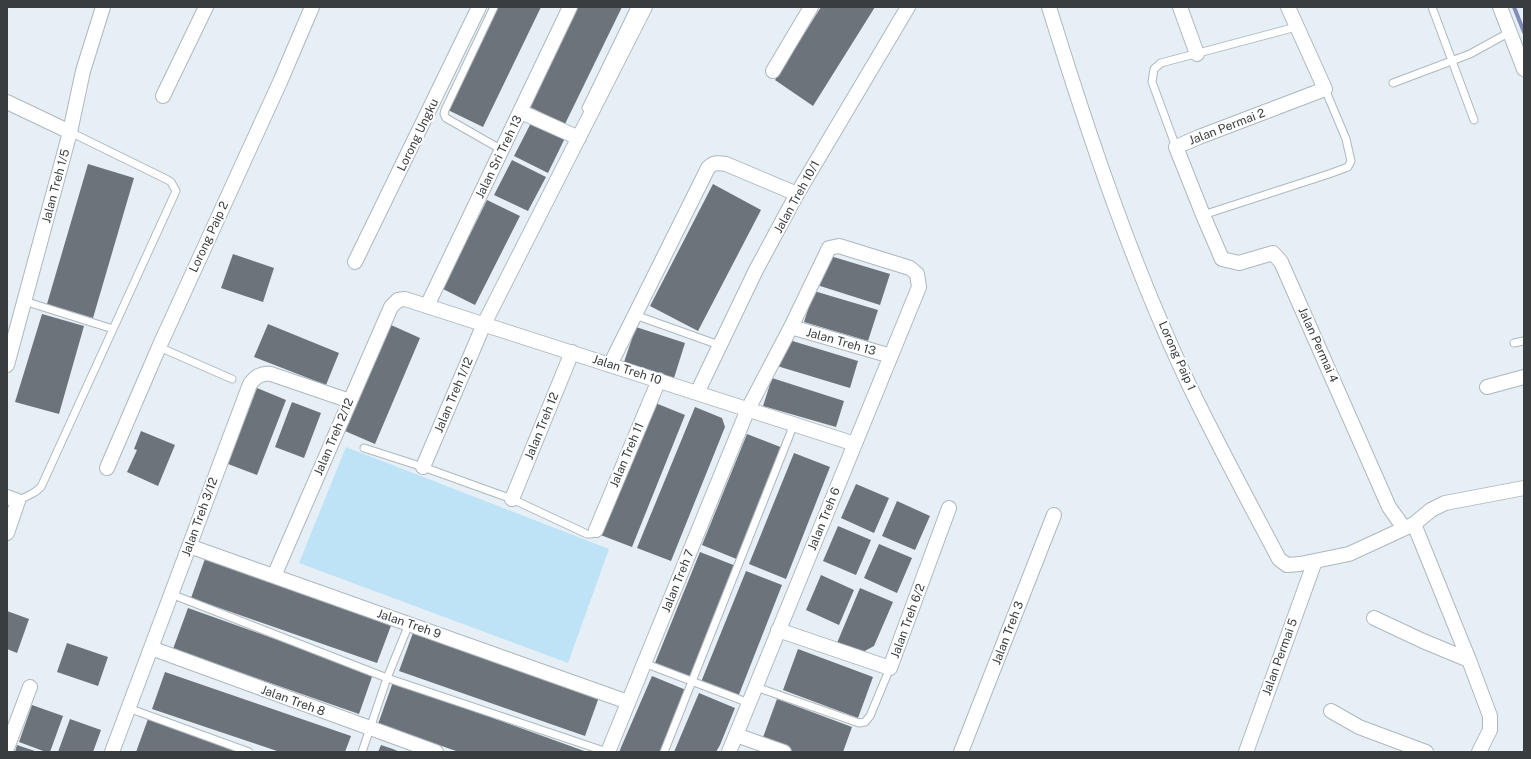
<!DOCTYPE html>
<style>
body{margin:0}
#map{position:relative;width:1531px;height:759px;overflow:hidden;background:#e5eff5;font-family:"Public Sans",sans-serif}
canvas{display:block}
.frame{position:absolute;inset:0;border:8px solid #393d3f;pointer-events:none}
</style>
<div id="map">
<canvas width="1531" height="759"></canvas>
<div class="frame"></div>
</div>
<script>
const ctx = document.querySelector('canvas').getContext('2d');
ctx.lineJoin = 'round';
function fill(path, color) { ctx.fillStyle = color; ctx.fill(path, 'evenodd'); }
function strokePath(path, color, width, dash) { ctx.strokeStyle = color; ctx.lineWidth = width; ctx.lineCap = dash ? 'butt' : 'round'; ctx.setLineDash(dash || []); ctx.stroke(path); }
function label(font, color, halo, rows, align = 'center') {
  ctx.font = font + ' "Public Sans",sans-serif'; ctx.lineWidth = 4; ctx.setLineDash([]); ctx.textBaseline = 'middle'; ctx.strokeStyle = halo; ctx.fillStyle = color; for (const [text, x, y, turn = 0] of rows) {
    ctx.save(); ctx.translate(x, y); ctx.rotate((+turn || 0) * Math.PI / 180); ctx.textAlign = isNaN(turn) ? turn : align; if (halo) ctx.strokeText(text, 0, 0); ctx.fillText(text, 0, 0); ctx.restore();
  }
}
const green = new Path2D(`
 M346,447l263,102 -41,114 -269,-100z`);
const stream = new Path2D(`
 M1514,7l10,25`);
const building = new Path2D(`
 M497,7h44l-58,120 -35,-17z
 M578,7h44l-57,117 -35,-17z
 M821,7h54l-62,99 -38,-26z
 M532,121l33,17 -17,35 -34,-17z
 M512,160l34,17 -18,34 -34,-16z
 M88,164l46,14 -41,140 -46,-14z
 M713,184l48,26 -63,121 -48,-25z
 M487,200l33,16 -45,89 -32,-16z
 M233,254l41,14 -11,34 -42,-14z
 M827,255l63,19 -10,31 -63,-20z
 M814,291l64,19 -10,31 -64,-19z
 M42,314l42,12 -25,88 -44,-12z
 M268,324l71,29 -13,32 -72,-28z
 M391,325l29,13 -45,106 -30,-13z
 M636,327l49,16 -11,35 -50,-16z
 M786,339l72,22 -8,27 -73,-22z
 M772,378l72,23 -8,26 -73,-21z
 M257,388l29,12 -29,75 -29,-11z
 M292,402l29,11 -17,45 -29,-11z
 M653,402l32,13 -53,132 -34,-13z
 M695,407l27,11 3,9 -54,134 -34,-13z
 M141,431l34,14 -17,41 -31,-14 10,-22 -3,-1z
 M747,434l36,14 -44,112 -37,-15z
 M794,453l36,14 -44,112 -37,-15z
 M856,484l33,14 -15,35 -33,-15z
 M897,501l33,15 -15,34 -33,-14z
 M838,526l33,14 -15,35 -33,-14z
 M879,544l33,14 -15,35 -33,-15z
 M700,552l36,14 -44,112 -37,-15z
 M206,556l186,67 -15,40 -186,-65z
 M746,571l36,14 -44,112 -37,-15z
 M821,575l33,15 -15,35 -33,-15z
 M860,588l33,14 -19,44 -13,7 -24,-10z
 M188,608l185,66 -14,40 -186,-65z
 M7,611l22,8 -12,34 -10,-4z
 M414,630l185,67 -14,39 -186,-65z
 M67,643l41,14 -10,29 -41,-14z
 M798,649l75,28 -15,41 -75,-28z
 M165,672l186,64 -6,16h-65l-128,-43z
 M652,676l34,14 -26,62h-41z
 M393,682l194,70h-128l-81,-28z
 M699,693l36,15 -15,37 -4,7h-42z
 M777,699l75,28 -9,25h-49l-32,-12z
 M32,705l31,11 -13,36h-4l-27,-10z
 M70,719l31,11 -8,22h-35z
 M148,719l96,33h-108z
 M17,745l21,7h-23z
 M381,745l12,4 7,3h-22z`);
const service = new Path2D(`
 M494,7l-49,103 -1,4 2,4 56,32
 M1432,7l42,113
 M1393,83l77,-29 40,-22
 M586,108l49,-101
 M1176,147l-24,-65 2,-13 7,-6 135,-36
 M1203,215l126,-41 19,-7 3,-6 -5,-22 -21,-50
 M24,301l89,28
 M635,315l84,30
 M1514,343l10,-2
 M159,347l73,32
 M364,448l59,19 89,32 75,35h4l5,-4
 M18,501l17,-9 6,-5 135,-296 -5,-9 -5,-3 -96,-47
 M171,594l216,84 220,74
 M644,663l105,40
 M756,687l103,36 6,-1 5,-6 20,-48
 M128,708l121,44
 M362,752l25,-74 22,-54
 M664,752l130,-328`);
const minor = new Path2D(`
 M1049,7c40,129 83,258 141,380 28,58 59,115 89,172l8,6 13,-1 49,-10 65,-30 17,-14 14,-7 79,-15
 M1180,7l17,47
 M1288,7l37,82 -126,48 -23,10 27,68 19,44 17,4 34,-10 8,9 108,245 15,21
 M1500,7l24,62
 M773,71l38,-64
 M163,96l43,-89
 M7,102l63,30
 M521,112l58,26
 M355,262l124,-255
 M427,306l143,-299
 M791,327l100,29
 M7,365l63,-233 13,-61 20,-64
 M610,365l98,-197c6,-6 10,-5 18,-4l71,30
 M1487,387l37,-10
 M697,393l59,-123 41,-76 111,-187
 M423,467l61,-143 161,-317
 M107,468l52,-121 121,-265 32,-75
 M7,497l11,4 -11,32
 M512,499l60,-147
 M1414,524l55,136 21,56v14l-11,22
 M596,530l63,-150
 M189,546l439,156
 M274,576l117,-269 7,-7 7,-1 450,145
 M1374,618l49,23 46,19
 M778,630l112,38 59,-160
 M151,648l285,104
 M1331,711l28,16 67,25
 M736,735l48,17
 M7,748l23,-61
 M112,752l138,-368c6,-8 11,-11 21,-10l79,27
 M608,752l140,-343 43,-82 38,-79 10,-2 71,22 7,6 2,13 -190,465
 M961,752l93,-237
 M1246,752l69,-191`);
const streetNames = [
 ["Jalan Permai 2",1227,127,-21],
 ["Lorong Ungku",418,135,-64],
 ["Jalan Sri Treh 13",499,157,-64],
 ["Jalan Treh 1/5",56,186,-75],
 ["Jalan Treh 10/1",797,197,-61],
 ["Lorong Paip 2",209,237,-65],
 ["Jalan Treh 13",841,342,16],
 ["Jalan Permai 4",1318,345,66],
 ["Lorong Paip 1",1177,356,66],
 ["Jalan Treh 10",627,370,18],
 ["Jalan Treh 1/12",454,395,-67],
 ["Jalan Treh 12",542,426,-68],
 ["Jalan Treh 2/12",334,437,-67],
 ["Jalan Treh 11",627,455,-67],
 ["Jalan Treh 3/12",200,517,-70],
 ["Jalan Treh 6",824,519,-68],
 ["Jalan Treh 7",678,581,-68],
 ["Jalan Treh 6/2",908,621,-70],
 ["Jalan Treh 9",409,624,19],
 ["Jalan Treh 3",1008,633,-69],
 ["Jalan Permai 5",1280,657,-70],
 ["Jalan Treh 8",293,701,20]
];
fill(green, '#bee3f7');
strokePath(stream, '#818cba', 4);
fill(building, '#6d737a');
strokePath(service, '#aeb8be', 9);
strokePath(minor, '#aeb8be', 16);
strokePath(service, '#fff', 7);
strokePath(minor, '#fff', 14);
label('12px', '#393d3f', '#fff', streetNames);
</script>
